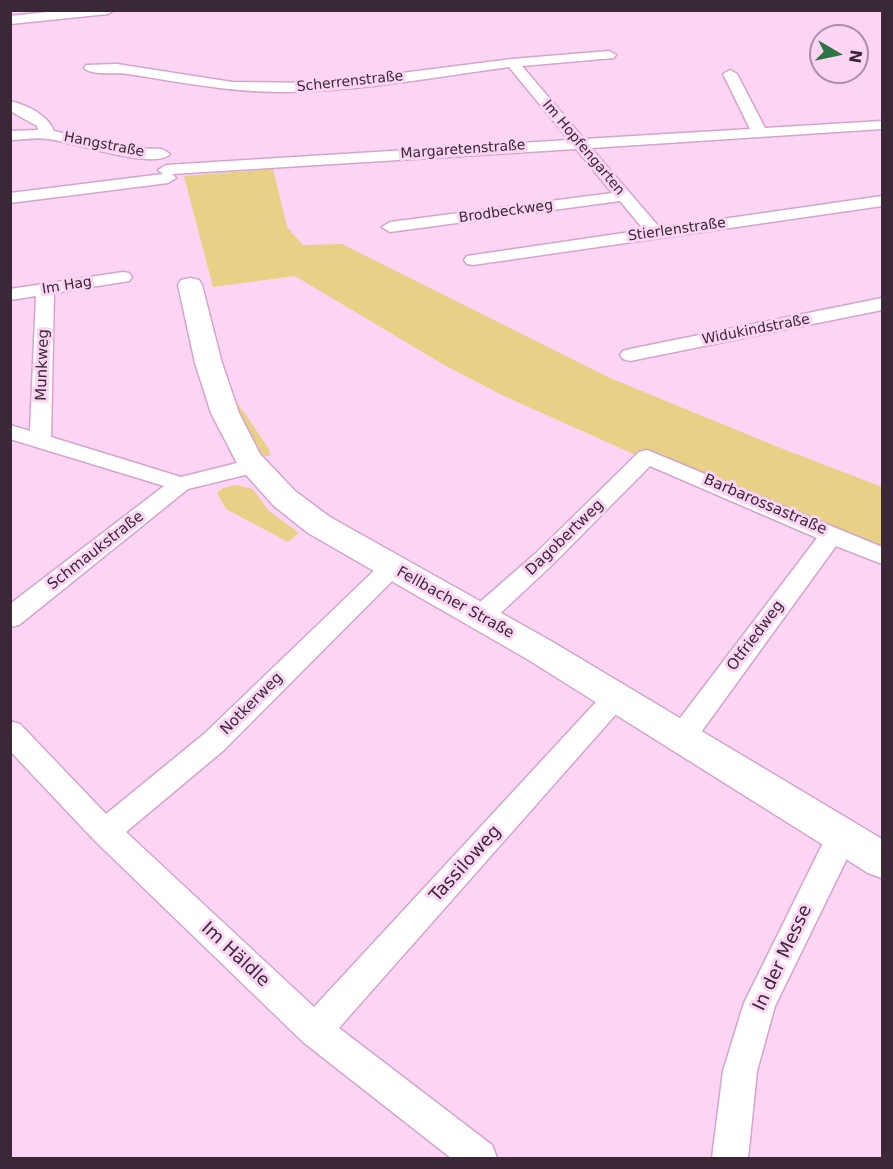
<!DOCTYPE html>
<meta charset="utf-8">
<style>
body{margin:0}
#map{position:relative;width:893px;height:1169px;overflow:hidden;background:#fcd4f4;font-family:"DejaVu Sans",sans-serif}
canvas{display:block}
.frame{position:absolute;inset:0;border:12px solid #3a2837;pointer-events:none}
.north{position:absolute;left:809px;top:24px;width:60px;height:60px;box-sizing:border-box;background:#fcd4f4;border:2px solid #ae8fa8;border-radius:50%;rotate:99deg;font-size:16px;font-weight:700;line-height:24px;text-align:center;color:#3a2837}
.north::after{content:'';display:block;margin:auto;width:21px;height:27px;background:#2a7645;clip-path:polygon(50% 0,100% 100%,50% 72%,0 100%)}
</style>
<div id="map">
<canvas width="893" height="1169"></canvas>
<div class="frame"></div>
<div class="north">N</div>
</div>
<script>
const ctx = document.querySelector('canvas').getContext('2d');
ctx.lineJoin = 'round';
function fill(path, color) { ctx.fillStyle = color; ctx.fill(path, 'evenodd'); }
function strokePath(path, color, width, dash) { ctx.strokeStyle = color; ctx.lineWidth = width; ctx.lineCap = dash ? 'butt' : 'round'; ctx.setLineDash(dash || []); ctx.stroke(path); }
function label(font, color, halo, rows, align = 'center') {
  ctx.font = font + ' "DejaVu Sans",sans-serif'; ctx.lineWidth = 6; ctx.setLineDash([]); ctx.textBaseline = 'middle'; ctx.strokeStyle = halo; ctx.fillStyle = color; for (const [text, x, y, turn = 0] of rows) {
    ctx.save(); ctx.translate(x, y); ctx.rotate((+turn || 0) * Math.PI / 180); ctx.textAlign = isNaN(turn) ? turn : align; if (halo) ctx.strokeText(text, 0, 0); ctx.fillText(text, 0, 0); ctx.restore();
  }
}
const green = new Path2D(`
 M273,169l14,58 16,18 39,-1 268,134 168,69 104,40v72l-233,-98 -147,-66 -56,-29 -151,-90 -82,11 -29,-111z
 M235,399l34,50 1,7h-7l-31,-56z
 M236,485l17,4 16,22 30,22 -11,9 -62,-33 -9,-16 6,-5z`);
const street = new Path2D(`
 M66,10h48l-6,4 -98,10v-8z
 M609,51l7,4 -2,3 -92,8 62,73 166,-10 -27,-55 7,-4 7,4 28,54 117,-7v8l-291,19 69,80 222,-32v10l-409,59 -6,-1 -3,-4 3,-4 177,-26 -24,-29 -230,31 -8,-5 8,-5 222,-29 -36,-44 -404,25 4,4 -8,5 -158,20v-10l153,-19 -5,-4 8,-5 403,-25 -60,-73c-75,10 -152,25 -227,25 -52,0 -103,-10 -154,-18 -12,-2 -36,2 -44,-6l2,-3 31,-1 115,18 91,1 189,-24z
 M10,101c17,4 38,14 44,30l74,17 34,1 8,5c-15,17 -100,-13 -122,-15 -12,-2 -26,1 -38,1v-9l28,-1 -1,-4 -27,-15z
 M123,272l6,1 3,4 -3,4 -75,12 -3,144 130,40 72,-18 8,2 3,5 -3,5 -73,18 -169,136 -9,2v-23l154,-118 -154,-47v-14l20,6 6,-135 -26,4v-11z
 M882,298v12l-252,51 -7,-2 -3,-4 3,-4 7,-2z
 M647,450l235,97v17l-46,-18 -145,200 -10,3 -10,-3 -4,-8 4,-8 146,-192 -167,-72 -98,99 -62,58 -9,2 -9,-2 -3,-7 3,-7 64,-56 103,-101z
 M392,558l8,3 4,6 -4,6 -176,177 -98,82 188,175 293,-317 9,-4 9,4 4,7 -4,7 -286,324 153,117 5,13h-46l-148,-116 -208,-201 -85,-90v-30l10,3 86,90 98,-80 180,-173z
 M843,823l10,4 5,9 -83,170 -18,65 -9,87h-36l11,-87 21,-68 79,-160 10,-16z`);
const secondary = new Path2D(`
 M190,278l9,2 3,5 20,78 17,50 21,41 35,37 35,26 221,124 331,198v39l-14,-5 -341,-214 -219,-126 -34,-27 -35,-39 -28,-54 -16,-50 -17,-78 3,-5z`);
const farStreetnames = [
 ["Scherrenstraße",350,82,-6],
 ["Hangstraße",104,145,11],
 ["Im Hopfengarten",583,148,50],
 ["Margaretenstraße",463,150,-4],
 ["Brodbeckweg",506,212,-8],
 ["Stierlenstraße",677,230,-8],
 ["Im Hag",67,286,-9],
 ["Widukindstraße",756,330,-11]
];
const streetNames = [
 ["Munkweg",43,365,-88],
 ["Barbarossastraße",765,505,23],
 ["Dagobertweg",565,538,-44],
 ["Schmaukstraße",96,551,-38],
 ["Fellbacher Straße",455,603,29],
 ["Otfriedweg",756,636,-53],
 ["Notkerweg",252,704,-45]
];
const nearStreetnames = [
 ["Tassiloweg",466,864,-48],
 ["Im Häldle",235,955,43],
 ["In der Messe",783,958,-65]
];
fill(green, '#e8d186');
strokePath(street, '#d4a5cc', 3);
strokePath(secondary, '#d4a5cc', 3);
fill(street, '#fff');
fill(secondary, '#fff');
label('14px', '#3a2837', '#fcd4f4', farStreetnames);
label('15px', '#3a2837', '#fcd4f4', streetNames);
label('18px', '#3a2837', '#fcd4f4', nearStreetnames);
</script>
